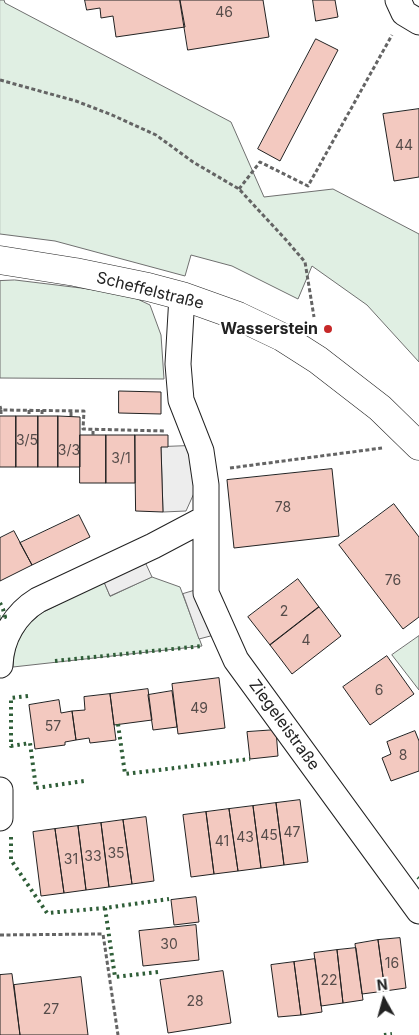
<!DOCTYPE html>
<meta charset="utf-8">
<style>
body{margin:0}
#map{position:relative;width:419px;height:1035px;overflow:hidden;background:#fff;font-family:Inter,sans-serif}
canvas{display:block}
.north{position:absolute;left:359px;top:975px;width:50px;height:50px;-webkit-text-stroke:4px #fff;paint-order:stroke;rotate:353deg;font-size:14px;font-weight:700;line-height:20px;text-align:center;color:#222}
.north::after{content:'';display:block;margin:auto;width:18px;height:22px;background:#222;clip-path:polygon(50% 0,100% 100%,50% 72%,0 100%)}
</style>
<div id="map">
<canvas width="419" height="1035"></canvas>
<div class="north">N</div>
</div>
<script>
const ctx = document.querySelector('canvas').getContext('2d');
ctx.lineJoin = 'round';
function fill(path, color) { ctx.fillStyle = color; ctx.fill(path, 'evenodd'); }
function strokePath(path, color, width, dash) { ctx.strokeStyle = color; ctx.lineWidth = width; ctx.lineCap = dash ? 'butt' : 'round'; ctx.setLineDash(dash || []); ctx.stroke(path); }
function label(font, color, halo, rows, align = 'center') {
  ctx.font = font + ' Inter,sans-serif'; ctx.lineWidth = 4; ctx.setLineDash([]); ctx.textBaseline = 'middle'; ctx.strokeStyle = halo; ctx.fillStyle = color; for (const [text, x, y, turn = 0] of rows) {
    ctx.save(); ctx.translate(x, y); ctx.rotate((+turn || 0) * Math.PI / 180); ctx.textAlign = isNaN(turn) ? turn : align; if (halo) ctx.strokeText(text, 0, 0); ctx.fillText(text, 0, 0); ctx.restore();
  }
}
const green = new Path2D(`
 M0,0h4l1,3 226,119 33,75 69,-8 86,45v128l-52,-57 -55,-39 -14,33 -66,-33 -41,-11 -6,21 -130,-35 -55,-7z
 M15,280l66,8 48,7 21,10 11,30 3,44 -164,-1v-97z
 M152,577l28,10 22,59 -189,21 1,-14 4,-13 10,-15 13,-12 63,-31 6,14z
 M419,636v54l-27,-35z`);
const parking = new Path2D(`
 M187,446l4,11 4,34 -9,20 -23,1 -2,-65z
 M146,564l6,13 -42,19 -6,-14z
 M200,589l18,45 -19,5 -16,-45z`);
const building = new Path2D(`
 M85,0h95l5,27 -69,10 -3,-21 -12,2 -1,-10 -13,2z
 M180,0h83l6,37 -81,13z
 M313,0h22l3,17 -22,4z
 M316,39l22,11 -58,111 -22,-12z
 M419,109v68l-25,4 -11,-67z
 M119,391l42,1v22l-42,-1z
 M0,416h16v51h-16z
 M16,416h22v51h-22z
 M38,416h20v51h-20z
 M58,416l22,1v50h-22z
 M80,435h26v48h-26z
 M106,435h29v48h-29z
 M135,435h33v12h-7l2,65 -27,-1z
 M332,469l7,67 -105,12 -7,-68z
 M394,504l25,33v80l-16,12 -64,-84z
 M79,515l11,22 -58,28 -12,-22z
 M14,531l18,34 -32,16v-43z
 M298,579l21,28 -49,38 -22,-28z
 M319,607l22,29 -49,38 -22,-29z
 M387,656l27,38 -44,31 -27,-38z
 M219,678l6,50 -47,6 -6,-50z
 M148,689l4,31 -38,5 -4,-31z
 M172,691l5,36 -24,3 -5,-35z
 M110,694l6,46 -26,3 -1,-5 -13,2 -4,-29 13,-1 -1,-13z
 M59,700l2,13 11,-2 4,29 -11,2v3l-30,4 -6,-44z
 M276,730l2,26 -28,3 -3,-27z
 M415,731l4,10v30l-28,10 -9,-23 9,-4 -4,-12z
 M300,800l8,62 -24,3 -8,-62z
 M276,803l8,62 -23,3 -8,-62z
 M253,806l8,62 -23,3 -9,-62z
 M229,809l9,62 -24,3 -8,-62z
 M206,812l8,62 -23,3 -8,-62z
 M146,817l8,64 -22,3 -9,-64z
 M123,820l9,64 -23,3 -8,-64z
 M101,823l8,64 -23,3 -8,-64z
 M78,826l8,64 -22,3 -9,-64z
 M55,829l9,64 -23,3 -8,-64z
 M196,897l3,25 -25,3 -3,-25z
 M196,925l3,35 -56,6 -4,-35z
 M400,938l6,50 -21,3 -7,-51z
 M378,940l7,51 -23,3 -7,-50z
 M356,948l7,52 -20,3 -6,-53z
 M337,950l6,53 -22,3 -7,-53z
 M315,959l7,53 -21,3 -7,-53z
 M294,962l7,53 -23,2 -7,-52z
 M223,971l8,52 -63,10 -8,-53z
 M12,974l8,61h-20v-60z
 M81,977l7,58h-68l-6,-50z`);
const path = new Path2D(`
 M0,80l76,21 36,14 44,20 37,27 46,27 48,52 18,21 9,55
 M239,189l21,-27 48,24 84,-151
 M0,406l1,4 83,1 -1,18 82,2
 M1,410v6
 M29,410v6
 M42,410v6
 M71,416v-5
 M93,435v-6
 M230,468l152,-20
 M0,935l103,-1 15,101`);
const minor = new Path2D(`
 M398,0l6,13 15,9
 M206,518v75l30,67 183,251
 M0,665c1,-27 15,-51 38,-65l115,-54 53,-28v-33l-5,-34 -20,-51 -3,-36 4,-68
 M0,790v28`);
const tertiary = new Path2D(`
 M0,260l75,12 73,15 34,9 56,20 44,21 36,23 62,48 39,38`);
const hedge = new Path2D(`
 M0,603l3,6 2,8h-5
 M55,661l147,-15
 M28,696l-17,2v48l19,-3 6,45 48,-7
 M118,724l7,50 125,-15
 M11,837v23l36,53 58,-5 64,-9
 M418,877l1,1
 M105,908l10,69 43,-5
 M384,1035l8,-1`);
const markers = [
 [328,329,5,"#c62828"]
];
const numberNames = [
 ["46",224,13],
 ["44",404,146],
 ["3/5",27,441],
 ["3/3",69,451],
 ["3/1",121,459],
 ["78",283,508],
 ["76",393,581],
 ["2",284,612],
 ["4",306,641],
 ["6",379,691],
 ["49",199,709],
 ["57",53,727],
 ["8",403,756],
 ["47",292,833],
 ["45",269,836],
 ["43",245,838],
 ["41",222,842],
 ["35",116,854],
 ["33",93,857],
 ["31",71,860],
 ["30",169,945],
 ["16",392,964],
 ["22",329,981],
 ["28",195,1002],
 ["27",51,1010]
];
const streetNames = [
 ["Scheffelstraße",150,291,14],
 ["Ziegeleistraße",284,725,54]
];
const poiNames = [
 ["Wasserstein",318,329]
];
fill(green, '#e0efe3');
strokePath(green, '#6f6f6f', 1);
fill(parking, '#ededed');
strokePath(parking, '#6f6f6f', 1);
fill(building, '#f3c9c0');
strokePath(building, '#222', 1);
strokePath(minor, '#222', 27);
strokePath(tertiary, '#222', 29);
strokePath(path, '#646464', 3, [4, 2.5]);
strokePath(minor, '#fff', 25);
strokePath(tertiary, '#fff', 28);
strokePath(hedge, '#2f5e38', 4, [2.5, 4]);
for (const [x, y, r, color] of markers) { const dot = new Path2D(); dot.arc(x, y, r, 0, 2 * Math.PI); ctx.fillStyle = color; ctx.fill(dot); strokePath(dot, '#fff', 2); }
label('14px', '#564c4a', null, numberNames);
label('16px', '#222', '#fff', streetNames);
label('bold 16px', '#222', '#fff', poiNames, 'right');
</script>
